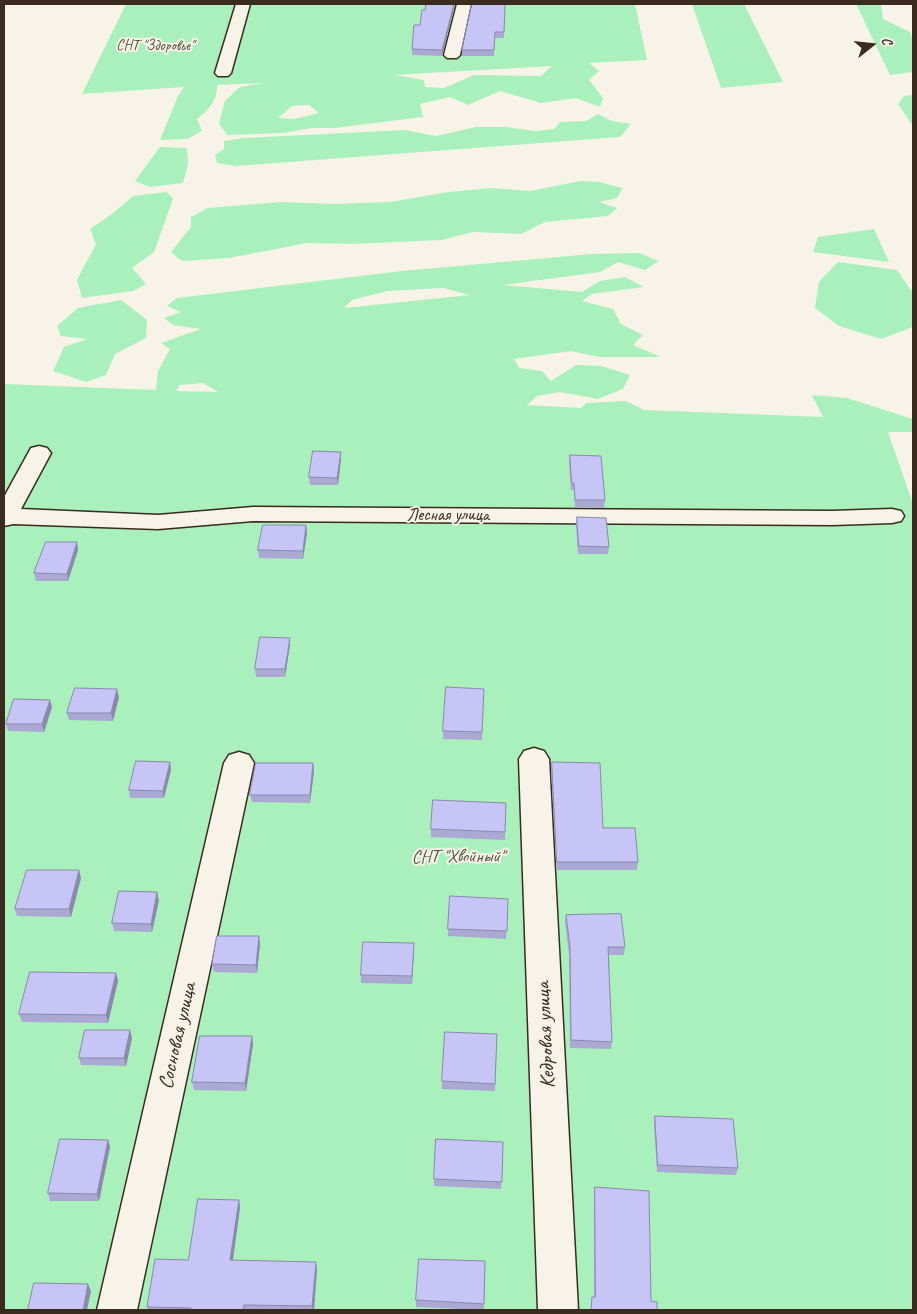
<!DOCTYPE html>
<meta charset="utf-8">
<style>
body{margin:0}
#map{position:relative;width:917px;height:1314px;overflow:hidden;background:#f7f3e8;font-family:Caveat,sans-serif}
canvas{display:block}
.frame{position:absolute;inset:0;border:5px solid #3b2a1e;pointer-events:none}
.north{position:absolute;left:847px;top:20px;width:50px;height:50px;-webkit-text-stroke:4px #f7f3e8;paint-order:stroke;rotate:74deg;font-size:14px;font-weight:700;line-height:20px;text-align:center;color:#3b2a1e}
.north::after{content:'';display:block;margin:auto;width:18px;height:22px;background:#3b2a1e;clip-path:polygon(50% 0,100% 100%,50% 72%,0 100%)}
</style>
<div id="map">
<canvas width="917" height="1314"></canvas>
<div class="frame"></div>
<div class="north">С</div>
</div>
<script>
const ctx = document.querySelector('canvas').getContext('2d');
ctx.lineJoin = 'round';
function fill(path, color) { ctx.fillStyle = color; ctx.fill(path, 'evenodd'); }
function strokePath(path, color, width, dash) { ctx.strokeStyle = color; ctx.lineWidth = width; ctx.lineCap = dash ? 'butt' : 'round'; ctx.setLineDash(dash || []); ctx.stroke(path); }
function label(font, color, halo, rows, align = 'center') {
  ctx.font = font + ' Caveat,sans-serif'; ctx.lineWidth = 4; ctx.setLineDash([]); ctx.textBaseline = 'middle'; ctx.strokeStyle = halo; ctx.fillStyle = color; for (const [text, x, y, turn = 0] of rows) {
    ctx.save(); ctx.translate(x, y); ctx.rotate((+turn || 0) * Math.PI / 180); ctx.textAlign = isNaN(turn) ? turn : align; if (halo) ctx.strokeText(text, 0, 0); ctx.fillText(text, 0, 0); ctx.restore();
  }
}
const green = new Path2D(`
 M126,4h509l12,56 -58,3 10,8 -10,9 14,18 -3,9 -24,-9 -35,5 -41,-12 -32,14 -18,-8 -30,7 3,13 -88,11h-24l-27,5 -57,2 -8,-12 6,-22 15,-14 24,-4 -47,2c1,15 -9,26 -20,34l5,12 -15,8 -27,1 18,-44 6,-9 -102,7zM552,66l-11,10 -67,-1 -30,13 -19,-1 -1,-7 -29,-5zM309,105l10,8 -25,6 -16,-1 14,-12z
 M692,4h52l39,78 -62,6z
 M856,4h25l2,15 27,13 3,8v32l-23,3z
 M913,95v31l-15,-22 6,-8z
 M598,114l14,7 19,3 -11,13 -384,29 -19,-3 -2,-8 9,-6v-8l20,-3 161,-8 31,6 40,-9h29l31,4 18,-2 6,-7 26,-1z
 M160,147l27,1 1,16 -5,19 -33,4 -15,-6z
 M581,181l18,1 24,6 -6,10 -18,4 18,6 -9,8 -63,6 -24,12 -48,-2 -31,8 -91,4 -44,-1 -78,15 -47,3 -11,-9 20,-25v-10l17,-9 73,-6 53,2 56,-2 59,-10 42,-4 39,3z
 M167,192l6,7 -19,53 -22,16 14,16 -13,7 -51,7 -5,-18 19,-36 -6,-15 22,-15 21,-18z
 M874,229l15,33 -76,-10 5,-15z
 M639,253l20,8 -14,9 -27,-8 -18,10 -97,13 79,7 18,-11 25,-4 19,10 -52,7 -10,7 31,8 8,15 22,11 -10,10 28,12h-62l-28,-6 -57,8 5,9 23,3 9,10 25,-16 25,1 29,9 -7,14 -25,10 -38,-7 -23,4 -10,9 54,3 5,-5 40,-2 18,9 179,7 -11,-22 35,3 66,21v13h-25l25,72v806h-909v-926l152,6 2,-19 12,-22 -9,-6 40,-14 -28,-4 -9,-7 17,-6 -14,-6 10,-8 225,-27 190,-17zM443,288l27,7 -126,13 8,-8 35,-9zM203,383l15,9 -42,-1 4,-6z
 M838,262l59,8 16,23v34l-32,12 -42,-13 -24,-18 4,-26z
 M121,300l26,20 -1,18 -31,16 -9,21 -20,7 -33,-11 11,-24 23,-8 -26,-3 -4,-10 21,-18z`);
const street = new Path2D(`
 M236,4h14l-19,69 -3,3h-10l-3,-3z
 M457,4h14l-11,51 -3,3h-10l-3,-3z
 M39,446l8,2 4,5 -30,56 137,6 95,-8 579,4 60,-2 9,2 3,5 -3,5 -9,2 -60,2 -579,-4 -95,8 -145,-5 -9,2v-29l27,-49z
 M534,748l10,3 5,8 29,551h-40l-19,-551 5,-8z
 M239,752l10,3 5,8 -117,547h-40l127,-547 5,-8z`);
const wall = new Path2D(`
 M426,4h29l-13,52 -30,-1v-6l13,-39z
 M505,4l-1,34h-9l-1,18h-32v-6z
 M570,455l35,45 -1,8 -29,-1 -1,-17h-3l-2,-27z
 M341,459l-3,26h-28l-1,-8z
 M577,517l32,30 -1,7h-30l-2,-29z
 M306,525l1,8 -4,26 -44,-1 -1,-8z
 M77,542l1,8 -10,31h-32l-2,-8z
 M290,645l-5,32h-29l-1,-8z
 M484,689l-2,51 -39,-1v-8z
 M119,697l-6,24 -44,-1 -2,-7z
 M52,707l-8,25 -36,-1 -2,-7z
 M170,762l1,8 -7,28h-34l-1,-8z
 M552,762l51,66 35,34 -1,8h-80l-6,-101z
 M313,763l1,8 -4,32 -58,-1 -2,-7z
 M506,803l-1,37 -74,-3v-8z
 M81,878l-10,39 -54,-1 -2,-7z
 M508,899l-2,40 -58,-3v-7z
 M159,900l-7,32 -38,-1 -2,-8z
 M566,915l59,32 -1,8h-15l3,87 -1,7 -41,-1 -1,-93 -4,-33z
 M259,936l1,8 -3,29 -43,-1 -2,-8z
 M414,943l-2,41 -51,-1v-8z
 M116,973l2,8 -10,42 -86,-1 -3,-8z
 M130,1030l2,8 -6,28 -45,-1 -2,-7z
 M497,1034l-2,57 -53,-2v-8z
 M252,1036l1,8 -7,47 -52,-1 -2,-8z
 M655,1116l83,52 -2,7 -79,-3 -3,-48z
 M108,1140l2,7 -11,54h-49l-2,-8z
 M503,1142l-2,47 -67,-3v-7z
 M595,1187l56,114 6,9h-66l1,-13h2v-102z
 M239,1200l1,7 -7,53 84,9 -3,41h-166l-1,-3 41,-47z
 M485,1261l-1,49 -68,-3v-7z`);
const shadedWall = new Path2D(`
 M454,4h1l-13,52v-6z
 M341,452v7l-3,26 -1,-7z
 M306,525l1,8 -4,26v-8z
 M77,542l1,8 -10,31 -1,-7z
 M290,638v7l-5,32v-8z
 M117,689l2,8 -6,24 -2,-8z
 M50,700l2,7 -8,25 -2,-8z
 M170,762l1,8 -7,28 -1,-7z
 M313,763l1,8 -4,32v-8z
 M79,870l2,8 -10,39 -2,-8z
 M157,892l2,8 -7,32 -1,-8z
 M259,936l1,8 -3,29 -1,-8z
 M414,943v8l-2,33v-8z
 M116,973l2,8 -10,42 -2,-8z
 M130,1030l2,8 -6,28 -2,-8z
 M252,1036l1,8 -7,47 -1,-8z
 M108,1140l2,7 -11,54 -2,-7z
 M239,1200l1,7 -8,60 -2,-7z
 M316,1262l1,7 -3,41h-1l-1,-4z
 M88,1284l3,7 -4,19h-4z`);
const building = new Path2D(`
 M426,4h28l-12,46 -30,-1 2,-24h6l2,-15h3z
 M472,4h33l-1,28h-9l-1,18h-32z
 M313,451l28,1 -4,26 -28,-1z
 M570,455l31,1 4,44h-30l-1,-17h-2z
 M577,517l29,1 3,29 -30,-1z
 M263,525h43l-3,26 -45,-1z
 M46,542h31l-10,32 -33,-1z
 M260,637l30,1 -5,31h-30z
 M446,687l38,2 -2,43 -39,-1z
 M75,688l42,1 -6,24h-44z
 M14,699l36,1 -8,24h-36z
 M136,761l34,1 -7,29 -34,-1z
 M552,762l48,1 3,65h32l3,34h-81z
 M256,763h57l-3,32h-60z
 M433,800l73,3 -1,29 -74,-3z
 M27,870h52l-10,39h-54z
 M119,891l38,1 -6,32 -39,-1z
 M450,896l58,3 -1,32 -59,-2z
 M621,914l4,33h-17l4,95 -41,-2 -1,-93 -4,-32z
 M217,936h42l-3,29 -44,-1z
 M363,942l51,1 -2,33 -51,-1z
 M30,972l86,1 -10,42 -87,-1z
 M85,1030h45l-6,28h-45z
 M445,1032l52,2 -2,50 -53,-3z
 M200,1036h52l-7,47 -53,-1z
 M655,1116l78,3 5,49 -80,-3z
 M60,1139l48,1 -11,54 -49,-1z
 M436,1139l67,3 -1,40 -68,-3z
 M595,1187l54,4 2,110 6,1v8h-66l1,-13h3z
 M198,1199l41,1 -9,60 86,2 -4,44 -68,-1 -1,5h-52v-2l-44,-1 8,-48 33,1z
 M419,1259l66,2 -1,43 -68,-4z
 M34,1283l54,1 -5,26h-55z`);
const farParknames = [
 ["СНТ \"Здоровье\"",155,46]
];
const streetNames = [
 ["Лесная улица",448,515]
];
const parkNames = [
 ["СНТ \"Хвойный\"",458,857]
];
const nearStreetnames = [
 ["Кедровая улица",546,1035,-93],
 ["Сосновая улица",178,1036,-77]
];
fill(green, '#aaf0bc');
strokePath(street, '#3b2a1e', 3);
fill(street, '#f7f3e8');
fill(wall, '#aba9d4');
fill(shadedWall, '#8b89ac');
fill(building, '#c7c4f6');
strokePath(building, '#8b89ac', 1);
label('15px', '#51523e', '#f7f3e8', farParknames);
label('18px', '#3b2a1e', '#f7f3e8', streetNames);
label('18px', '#51523e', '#f7f3e8', parkNames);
label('21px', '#3b2a1e', '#f7f3e8', nearStreetnames);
</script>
